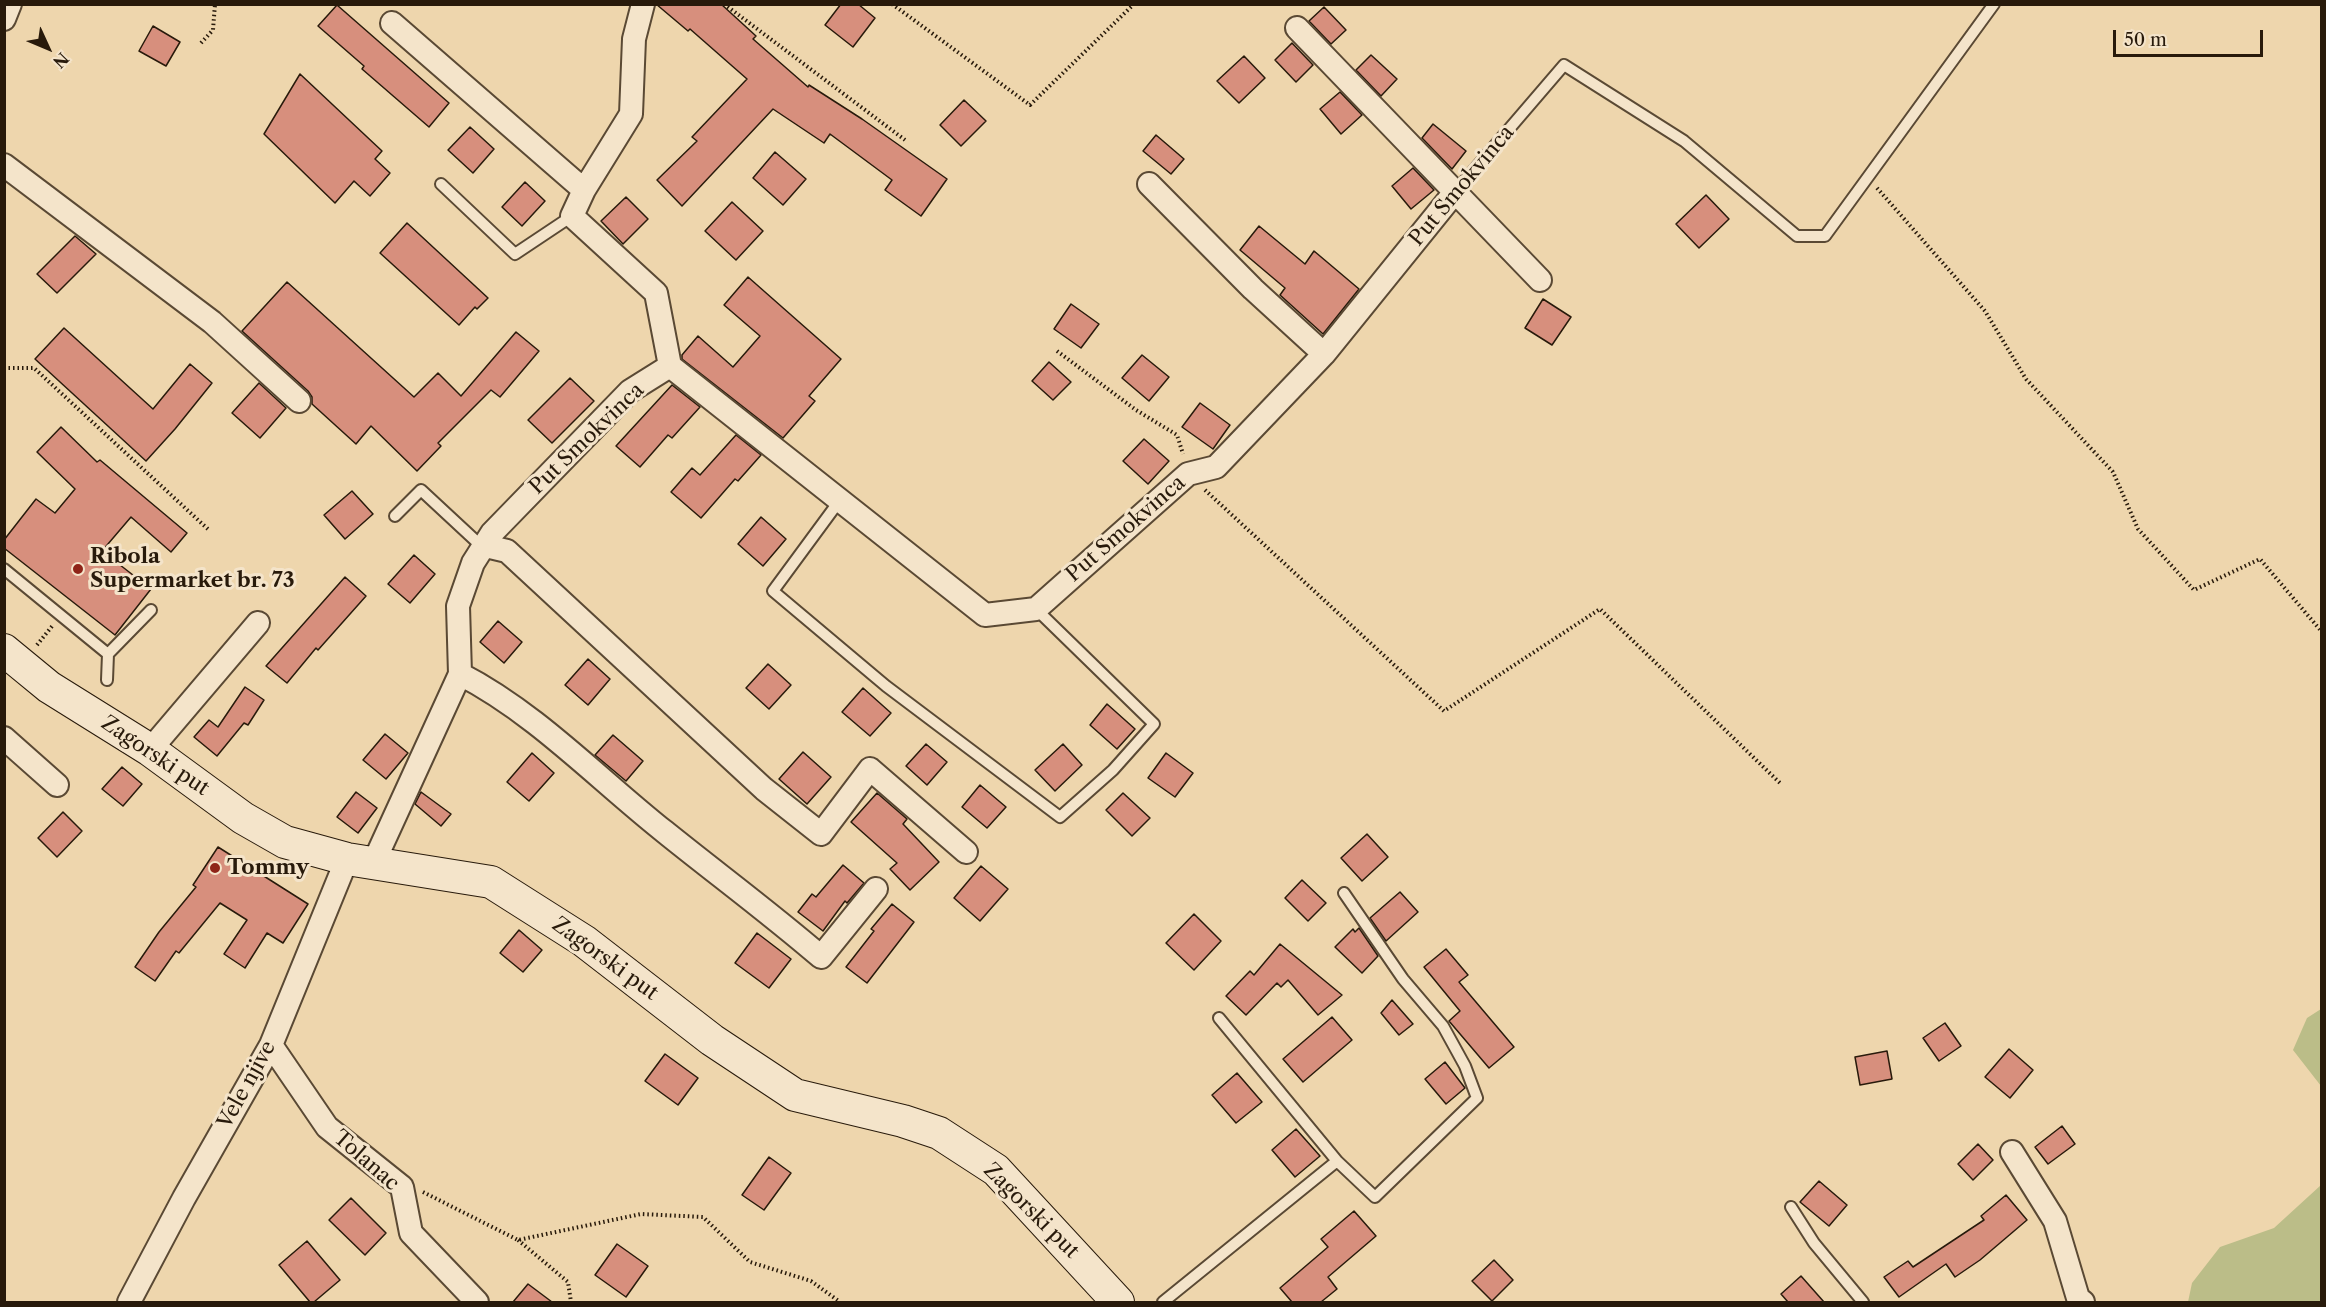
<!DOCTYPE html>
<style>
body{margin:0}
#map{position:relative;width:2326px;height:1307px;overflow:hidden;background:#eed6ad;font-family:"Libre Caslon Text",serif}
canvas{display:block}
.frame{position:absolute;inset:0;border:6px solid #281a0b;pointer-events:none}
.north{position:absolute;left:18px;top:18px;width:60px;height:60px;-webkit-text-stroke:4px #f4e4ca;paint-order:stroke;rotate:134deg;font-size:16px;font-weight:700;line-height:24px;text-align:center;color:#281a0b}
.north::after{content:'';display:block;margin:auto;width:21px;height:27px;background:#281a0b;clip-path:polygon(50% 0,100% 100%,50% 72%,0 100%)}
.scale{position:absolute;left:2113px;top:30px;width:150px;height:27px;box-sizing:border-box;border:3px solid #281a0b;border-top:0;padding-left:8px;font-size:18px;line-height:21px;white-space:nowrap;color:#281a0b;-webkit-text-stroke:4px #f4e4ca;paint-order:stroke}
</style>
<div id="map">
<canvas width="2326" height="1307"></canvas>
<div class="frame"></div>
<div class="north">N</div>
<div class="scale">50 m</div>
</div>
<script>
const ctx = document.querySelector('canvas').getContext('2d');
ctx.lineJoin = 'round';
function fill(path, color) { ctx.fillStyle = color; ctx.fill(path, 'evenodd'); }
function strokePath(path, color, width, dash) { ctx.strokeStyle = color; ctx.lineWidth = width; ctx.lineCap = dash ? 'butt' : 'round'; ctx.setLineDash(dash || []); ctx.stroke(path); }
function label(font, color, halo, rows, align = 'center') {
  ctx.font = font + ' "Libre Caslon Text",serif'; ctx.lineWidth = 6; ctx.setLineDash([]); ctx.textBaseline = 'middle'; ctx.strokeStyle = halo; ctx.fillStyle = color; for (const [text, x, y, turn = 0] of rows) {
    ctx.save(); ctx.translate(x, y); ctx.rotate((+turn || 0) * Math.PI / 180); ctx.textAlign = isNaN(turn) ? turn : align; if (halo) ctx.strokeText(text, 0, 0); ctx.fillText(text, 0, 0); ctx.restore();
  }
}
const green = new Path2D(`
 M2321,1009v77l-28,-36 14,-32z
 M2321,1185v117h-133l4,-19 28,-36 54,-19z`);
const building = new Path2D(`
 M656,4h65l35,32 -3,3 55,48 1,-2 53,34 85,60 -26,37 -36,-26 7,-10 -62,-46 -6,9 -51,-34 -91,97 -25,-26 40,-39 -5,-4 55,-58 -57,-50 -2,2z
 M841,4h17l17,14 -22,29 -28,-22z
 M337,5l112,98 -20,24 -67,-58 2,-3 -46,-40z
 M1324,7l22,23 -15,14 -22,-23z
 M153,26l27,16 -14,24 -27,-15z
 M1292,43l21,22 -17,17 -21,-22z
 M1371,55l26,24 -16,17 -25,-26z
 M1244,56l21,22 -26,25 -22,-22z
 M300,74l82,77 -7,8 15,14 -20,23 -16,-15 -19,22 -71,-69z
 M1340,92l22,23 -21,19 -21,-25z
 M964,100l22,21 -25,25 -21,-21z
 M1433,124l33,27 -14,18 -30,-31z
 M470,127l24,22 -21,24 -25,-23z
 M1156,135l28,24 -13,15 -28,-23z
 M775,152l31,27 -23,26 -30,-27z
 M1413,168l21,22 -23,19 -19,-23z
 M525,182l20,19 -23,25 -20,-19z
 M1706,195l23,24 -30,29 -23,-24z
 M626,197l22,22 -25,25 -22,-23z
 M732,202l31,29 -27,29 -31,-29z
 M407,223l81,75 -11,11 -2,-2 -16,18 -79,-72z
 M1259,226l46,38 9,-13 45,38 -36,45 -43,-39 5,-7 -45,-38z
 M75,236l21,18 -39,39 -20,-19z
 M748,277l93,82 -32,37 6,5 -32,37 -101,-79v-4l16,-19 35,31 27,-31 -36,-31z
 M287,282l127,115 24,-24 23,23 55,-64 23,19 -39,46 -9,-7 -53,53 3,3 -24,25 -46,-45 -15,18 -44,-40v-7l-4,-6 -66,-60z
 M1543,299l28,18 -19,28 -27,-17z
 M1071,304l28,20 -18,24 -27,-19z
 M64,328l89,81 37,-45 22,19 -37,46 -29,32 -111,-102z
 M1142,355l27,22 -20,24 -27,-23z
 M1049,362l22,20 -18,18 -21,-19z
 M570,378l24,23 -42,42 -24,-23z
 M259,383l27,25 -26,30 -28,-25z
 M672,385l28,22 -28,31 -4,-3 -28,32 -24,-21z
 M1200,403l30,22 -17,24 -31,-22z
 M61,427l36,35 3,-2 87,73 -16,19 -40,-35 -29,34 49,38 -36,46 -111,-87v-8l32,-41 19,14 20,-24 -38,-37z
 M736,435l25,20 -23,26 -3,-2 -34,39 -30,-26 21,-24 8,7z
 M1144,439l25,22 -21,23 -25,-23z
 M352,491l21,23 -28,25 -21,-24z
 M761,517l25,22 -23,27 -25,-22z
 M414,555l21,19 -25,29 -22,-19z
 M345,577l21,19 -48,54 -2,-2 -29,35 -21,-17z
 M498,621l24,21 -18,21 -24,-21z
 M588,659l22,20 -22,26 -23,-20z
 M768,664l23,21 -22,24 -23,-21z
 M245,687l19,13 -16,25 -4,-2 -27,33 -23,-19 15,-17 9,7z
 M863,688l28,25 -21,23 -28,-24z
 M1107,704l28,25 -18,20 -27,-24z
 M385,734l23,19 -22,26 -23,-19z
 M613,735l30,26 -17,20 -31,-26z
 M926,744l21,18 -20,23 -21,-19z
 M1063,744l19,21 -27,26 -20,-21z
 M803,752l28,25 -24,27 -28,-25z
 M532,753l22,20 -25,28 -22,-19z
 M1166,753l27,20 -18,24 -27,-19z
 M122,767l20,17 -19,22 -21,-17z
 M980,785l26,22 -19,21 -25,-21z
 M356,792l21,16 -19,25 -21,-16z
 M421,792l30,22 -10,12 -26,-22z
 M877,793l30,26 -4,5 36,38 -29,28 -20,-21 7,-6 -46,-41z
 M1123,793l27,25 -18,18 -26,-26z
 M63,812l19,19 -25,26 -19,-19z
 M1367,834l21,23 -26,24 -21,-23z
 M218,847l90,57 -25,39 -16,-10 -22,35 -21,-14 23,-34 -27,-17 -41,50 -3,-2 -21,30 -20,-14 24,-35 37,-45 -3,-2z
 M843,865l21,18 -17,20 -2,-2 -22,30 -25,-19 14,-18 4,3z
 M981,866l27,23 -28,32 -26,-23z
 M1302,880l24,23 -18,18 -23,-23z
 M1400,892l18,20 -32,29 -16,-23z
 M892,904l22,18 -47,61 -21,-16 28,-36 -3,-2z
 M1194,914l27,27 -27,29 -28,-27z
 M1359,928l19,28 -16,17 -27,-26 18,-18 2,3z
 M519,930l23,20 -19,22 -23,-19z
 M757,933l34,26 -22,29 -34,-25z
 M1280,944l62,51 -24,20 -30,-35 -7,7 -4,-4 -31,32 -20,-19 24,-25 4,4z
 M1446,949l22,26 -9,7 55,65 -25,21 -40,-47 11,-10 -36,-44z
 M1392,1000l21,24 -14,11 -18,-22z
 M1332,1017l20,23 -49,42 -20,-23z
 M1945,1023l16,23 -22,15 -16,-23z
 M2009,1049l24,21 -23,28 -25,-21z
 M1887,1051l5,28 -32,6 -5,-28z
 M665,1054l33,24 -20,27 -33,-24z
 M1445,1062l20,26 -19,16 -21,-25z
 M1237,1073l25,29 -26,21 -24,-28z
 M2062,1126l13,18 -27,20 -13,-17z
 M1296,1129l24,27 -25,21 -23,-27z
 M1978,1144l15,16 -20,20 -15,-16z
 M769,1157l22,16 -27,37 -22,-15z
 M1819,1181l28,24 -18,21 -29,-24z
 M2006,1195l21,25 -47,40 -25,17 -9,-13 -47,33 -15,-20 24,-16 5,6 71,-47 -3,-4z
 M351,1198l35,35 -21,22 -36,-35z
 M1354,1211l22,25 -48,41 9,12 -16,13h-29l-12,-14 48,-41 -7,-8z
 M307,1241l33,39 -26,22h-4l-31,-37z
 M617,1244l31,22 -22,31 -31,-22z
 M1494,1260l19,20 -21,21 -20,-20z
 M1801,1276l23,26h-36l-7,-8z
 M528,1284l24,18h-39z`);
const path = new Path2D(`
 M724,4l181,136
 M892,4l138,101 104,-101
 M201,43l12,-13 2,-26
 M1877,188l108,123 41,68 87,93 25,57 56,61 66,-31 62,73
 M1057,351l79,59 41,25 6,19
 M4,368h30l176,163
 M1205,490l239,221 156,-102 181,175
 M37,645l16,-20
 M423,1192l95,48 123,-26 62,3 47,45 61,19 29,21
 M518,1240l50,42 3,20`);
const service = new Path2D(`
 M441,184l74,70 57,-38
 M1455,192l109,-127 120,76 113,95h28l169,-232
 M840,500l-67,91 113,95 174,131 53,-47 41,-46 -118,-115
 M395,516l26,-26 56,52 8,4
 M4,569l104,85
 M107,680l1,-26 43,-44
 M1337,1161l38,36 102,-99 -12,-32 -22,-40 -40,-47 -59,-86
 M1791,1207l23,36 49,59
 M1163,1302l174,-141 -118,-143`);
const minor = new Path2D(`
 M643,4l-9,35 -3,75 -47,76 -12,26 84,77 14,73
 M4,19l6,-15
 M392,23l192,167
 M1297,28l243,252
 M4,165l208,157 87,79
 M1149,184l104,105 71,65
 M670,366l315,249 51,-6 152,-135 28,-7 108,-113 131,-162
 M486,546l21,5 257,238 57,45 49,-65 96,83
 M460,674c76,39 138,105 205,158 52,42 105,81 156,125l55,-68
 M4,738l53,47
 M150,750l108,-127
 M373,864l87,-190 -2,-68 15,-43 19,-30 138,-142 40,-25
 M271,1045l56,82 75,60 9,46 66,69
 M2012,1152l43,69 23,77 5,4
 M129,1302l55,-104 87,-153 76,-186`);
const secondary = new Path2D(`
 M4,650l45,37 101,63 93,68 42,24 62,17 144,23 93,59 128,99 83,55 108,26 36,12 57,37 122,132`);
const markers = [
 [78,569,6,"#8f2418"],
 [215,868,6,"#8f2418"]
];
const streetNames = [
 ["Put Smokvinca",1462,186,-50],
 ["Put Smokvinca",587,439,-44],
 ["Put Smokvinca",1126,529,-41],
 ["Zagorski put",155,756,34],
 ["Zagorski put",605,959,36],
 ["Vele njive",247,1085,-61],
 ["Tolanac",366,1161,41],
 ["Zagorski put",1031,1211,45]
];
const poiNames = [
 ["Ribola",90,557],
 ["Supermarket br. 73",90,581],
 ["Tommy",227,868]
];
fill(green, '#bbbd88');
fill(building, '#d78f7d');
strokePath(building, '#281a0b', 1.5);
strokePath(service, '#5a4934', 14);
strokePath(minor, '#5a4934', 26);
strokePath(secondary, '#281a0b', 34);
strokePath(path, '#281a0b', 4, [1.5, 3]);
strokePath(service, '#f4e4ca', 10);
strokePath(minor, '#f4e4ca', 22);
strokePath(secondary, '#f4e4ca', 32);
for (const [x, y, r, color] of markers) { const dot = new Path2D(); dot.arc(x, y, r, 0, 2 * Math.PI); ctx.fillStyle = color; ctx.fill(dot); strokePath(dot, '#f4e4ca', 2); }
label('21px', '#281a0b', '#f4e4ca', streetNames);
label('bold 21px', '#281a0b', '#f4e4ca', poiNames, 'left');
</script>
